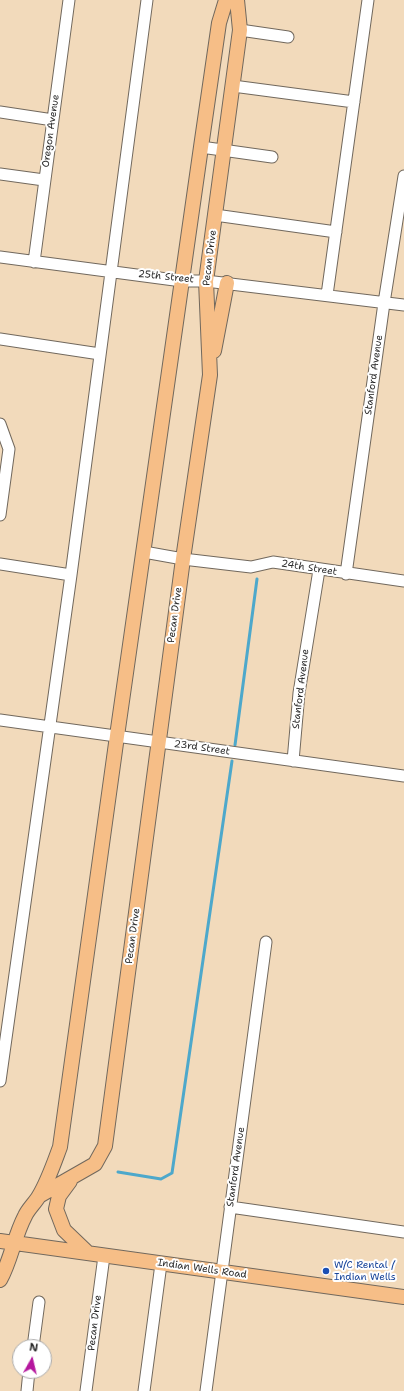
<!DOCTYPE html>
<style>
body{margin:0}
#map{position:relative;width:404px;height:1391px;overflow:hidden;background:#f2dabb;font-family:"Shantell Sans",sans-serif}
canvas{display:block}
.north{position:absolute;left:12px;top:1339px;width:40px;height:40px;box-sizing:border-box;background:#fff;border:1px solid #aaa;border-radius:50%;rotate:8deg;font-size:11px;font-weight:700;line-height:16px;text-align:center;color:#2b2b2b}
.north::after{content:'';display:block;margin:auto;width:14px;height:18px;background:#b5179e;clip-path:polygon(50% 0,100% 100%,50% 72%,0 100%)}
</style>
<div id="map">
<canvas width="404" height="1391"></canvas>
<div class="north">N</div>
</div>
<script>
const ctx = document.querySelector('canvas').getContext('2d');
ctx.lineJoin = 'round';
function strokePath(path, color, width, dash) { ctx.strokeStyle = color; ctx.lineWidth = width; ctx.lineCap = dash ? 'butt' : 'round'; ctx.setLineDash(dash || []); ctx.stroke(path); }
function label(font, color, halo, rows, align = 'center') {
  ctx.font = font + ' "Shantell Sans",sans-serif'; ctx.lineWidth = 4; ctx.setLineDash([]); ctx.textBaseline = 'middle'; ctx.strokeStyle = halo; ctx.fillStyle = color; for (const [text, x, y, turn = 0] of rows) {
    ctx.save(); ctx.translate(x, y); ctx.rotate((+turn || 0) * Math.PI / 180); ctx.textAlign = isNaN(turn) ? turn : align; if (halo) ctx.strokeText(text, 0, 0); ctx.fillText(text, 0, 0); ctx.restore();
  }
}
const stream = new Path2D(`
 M235,745l22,-166
 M118,1172l43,7 11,-6 60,-412`);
const minor = new Path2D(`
 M240,30l48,7
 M233,86l121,16
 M0,112l53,8
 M201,147l71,10
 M0,174l44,6
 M215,215l121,17
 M0,257l182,24h24l198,24
 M34,262l35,-262
 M327,295l41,-295
 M0,339l100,15
 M0,424l9,25 -9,66
 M144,552l39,7 68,8 22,-5 131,19
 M0,564l71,11
 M346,574l38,-271 20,-127
 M0,720l404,56
 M293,761l6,-68 20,-123
 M0,1081l71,-506 76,-575
 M230,1207l174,25
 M33,1347l6,-45
 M27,1391l2,-20
 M86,1391l18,-135
 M144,1391l17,-127
 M206,1391l60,-449`);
const major = new Path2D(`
 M214,351l13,-68
 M70,1181l-11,15 -3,13 8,21 24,23
 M39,1196l56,-32 10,-18 78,-587 27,-184 -4,-94 34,-251 -3,-30
 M0,1241l404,56
 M0,1280c11,-20 14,-43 25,-64 3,-7 10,-13 14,-20 9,-15 15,-33 21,-49l57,-411 84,-589 18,-124 7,-23`);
const markers = [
 [326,1271,4,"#1a4fb4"]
];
const streetNames = [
 ["Oregon Avenue",51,131,-82],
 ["Pecan Drive",210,258,-83],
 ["25th Street",166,277,6],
 ["Stanford Avenue",374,375,-82],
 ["24th Street",309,568,9],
 ["Pecan Drive",175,615,-82],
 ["Stanford Avenue",301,689,-83],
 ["23rd Street",202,748,8],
 ["Pecan Drive",133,936,-82],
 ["Stanford Avenue",236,1167,-82],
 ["Indian Wells Road",202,1269,8],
 ["Pecan Drive",95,1323,-83]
];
const transitNames = [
 ["W/C Rental /",334,1265],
 ["Indian Wells",334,1277]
];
strokePath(stream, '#4da8cb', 3);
strokePath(minor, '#71685d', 13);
strokePath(major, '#71685d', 16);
strokePath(minor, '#fff', 11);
strokePath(major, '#f6be87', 14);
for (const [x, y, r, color] of markers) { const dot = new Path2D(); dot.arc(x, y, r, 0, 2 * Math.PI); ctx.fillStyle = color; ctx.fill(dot); strokePath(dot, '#fff', 1.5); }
label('10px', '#2b2b2b', '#fff', streetNames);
label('10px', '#164399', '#fff', transitNames, 'left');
</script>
